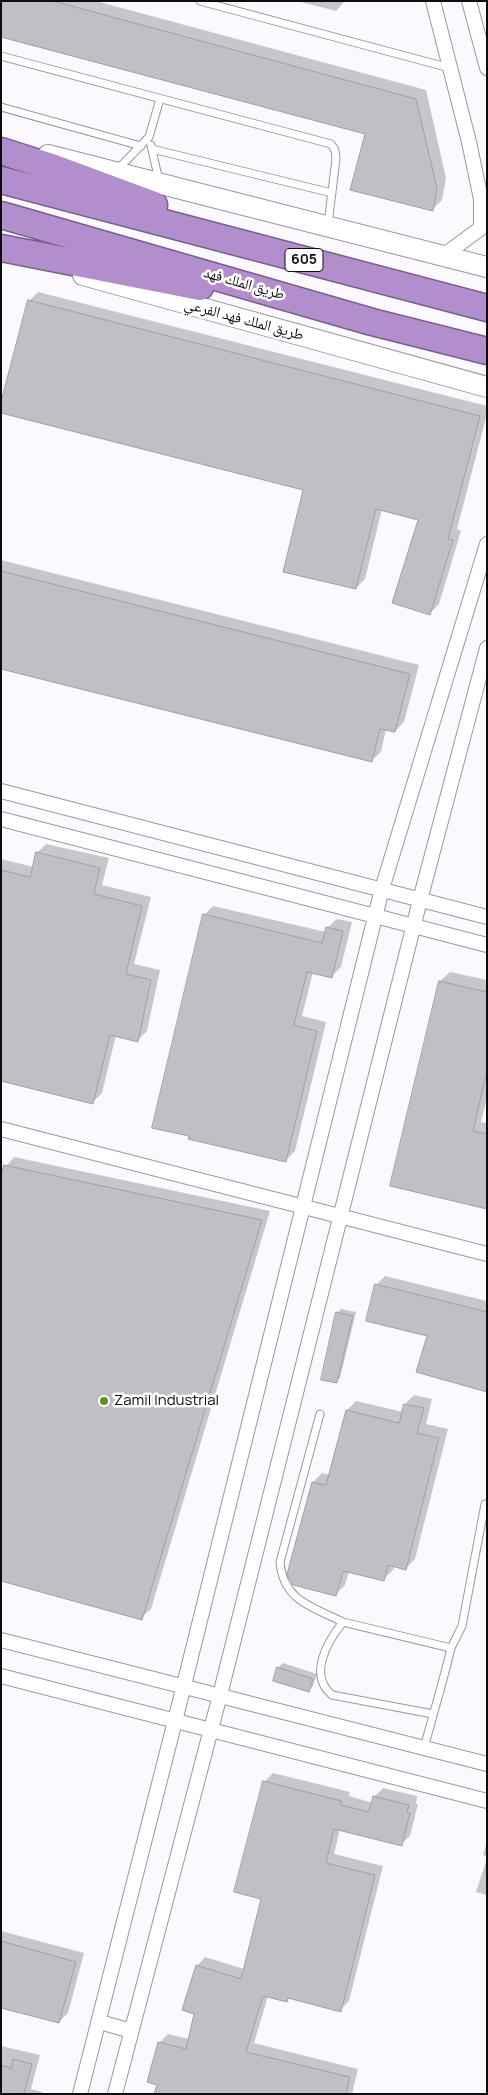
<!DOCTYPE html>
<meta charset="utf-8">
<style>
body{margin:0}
#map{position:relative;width:488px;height:2095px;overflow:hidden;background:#fbf8fe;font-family:Manrope,sans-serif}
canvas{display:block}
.frame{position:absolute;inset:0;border:2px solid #0d0c0e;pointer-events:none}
</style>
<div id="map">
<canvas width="488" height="2095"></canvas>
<div class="frame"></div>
</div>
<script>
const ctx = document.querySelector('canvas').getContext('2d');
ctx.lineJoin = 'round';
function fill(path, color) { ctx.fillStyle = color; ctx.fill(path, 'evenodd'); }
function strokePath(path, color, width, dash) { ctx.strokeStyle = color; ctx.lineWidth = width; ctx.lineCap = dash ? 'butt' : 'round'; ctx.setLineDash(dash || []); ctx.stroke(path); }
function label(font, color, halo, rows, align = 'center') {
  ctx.font = font + ' Manrope,"Noto Naskh Arabic",sans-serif'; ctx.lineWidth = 5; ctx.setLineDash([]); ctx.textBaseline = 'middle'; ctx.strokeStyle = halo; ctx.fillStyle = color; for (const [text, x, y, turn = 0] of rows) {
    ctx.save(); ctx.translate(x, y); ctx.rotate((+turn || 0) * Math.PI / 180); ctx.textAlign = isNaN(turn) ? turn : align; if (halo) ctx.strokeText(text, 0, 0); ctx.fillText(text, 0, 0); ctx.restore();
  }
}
const shadow = new Path2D(`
 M1,1h95l330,89 20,88 -4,22 -10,10 -66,-77z
 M297,1h48l-9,10z
 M38,292l449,114v8l-30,115 4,2 -22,73 -10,10 -10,-95 -37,-10 -17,70 -9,9 -51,-99 -276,-188z
 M1,560l418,105 -15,57 -9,9 -9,-2 -5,23 -10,9 -370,-93z
 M46,844l63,14 -7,27 49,12 -17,67 26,6 -13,61 -9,9 -22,-5 -14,58 -9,9 -92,-22v-221l33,8 3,-14z
 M213,906l113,26 1,-4 10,-9 15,3 -11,45 -9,9 -19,-4 -11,44 24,6 -31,129 -9,9 -82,-245z
 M450,972l37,8v118l-6,24 6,1v85l-96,-23 49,-204z
 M14,1157l256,54 -119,398 -10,9 -140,-38v-412l3,1z
 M385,1276l102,25v79l-111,-95z
 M341,1309l15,3 -16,66 -4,4 1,-69z
 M414,1395l18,4 -6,25 22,5 -33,130 -9,9 -12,-2 -1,4 -9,9 -35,-8 -4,14 -9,9 -47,-20 24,-92 9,-9 8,2 17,-65 9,-9 47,11 2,-8z
 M283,1663l34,11 -4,12 -4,5 -31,-23z
 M273,1773l77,19 -1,4 24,7 1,-6 9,-9 34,8 -1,8h2l-8,32 -9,8 -61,-15 -6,25 49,12 -34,135 -9,9 -50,-13 -3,3 -19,-4 -14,47 104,26 -6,25h-196l2,-10 1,-41 9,-9 21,5 7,-26 1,-47 8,-9 39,12 19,-71 1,-116z
 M487,1840v16l-4,-1z
 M487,1858v37l-11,-3z
 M1,1931l83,22 -16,60 -9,9 -58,-16z
 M1,2046l39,9 -9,34 11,3v2h-41z`);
const building = new Path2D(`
 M1,1h52l363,98 21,89 -4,23 -83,-21 15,-56 -364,-97z
 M28,300l452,116 -32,123 5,1 -23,75 -38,-12 26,-83 -42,-11 -20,80 -73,-17 20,-82 -302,-77v-11z
 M1,571l409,103 -15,58 -15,-3 -8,33 -371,-93z
 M36,852l64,16 -6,26 48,12 -16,68 25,6 -13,62 -28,-7 -17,69 -92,-23v-211l29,7z
 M203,914l119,29 4,-16 17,4 -11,47 -25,-6 -13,53 23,6 -31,131 -98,-23 1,-3 -37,-8z
 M439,981l48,11v79l-14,60 14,3v75l-97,-23z
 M4,1165l258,55 -120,400 -141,-39v-405z
 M375,1284l112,28v80l-71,-20 11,-36 -61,-15z
 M336,1312l17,4 -16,67 -16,-3z
 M404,1404l20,4 -7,25 22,5 -33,132 -18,-5 -4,16 -41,-10 -7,25 -43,-11 -6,-11 25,-92 14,3 20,-75 53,13z
 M277,1667l36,12 -4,13 -36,-11z
 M263,1781l79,20 -1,4 28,7 4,-16 36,9 -2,7 3,1 -8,33 -68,-17 -8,34 49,12 -34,137 -53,-14 -1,4 -24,-6 -17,56 104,25 -4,17h-192l3,-9 -10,-3 11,-40 28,7 8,-35 -12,-4 14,-45 45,14 20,-80 -27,-7z
 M1,1941l75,21 -17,61 -58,-15z
 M13,2059l19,5 -8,30h-23v-29l10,3z`);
const lane = new Path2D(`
 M200,1l250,67
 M1,56l330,88 4,6 1,9 -8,65
 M1,107l140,39
 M151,145l8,36
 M152,149l180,44
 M118,169l31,-32 11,-38
 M320,1414l-40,148c3,39 33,45 63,60
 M451,1648l11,-22 23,-122
 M424,1748c9,-33 19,-66 27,-100l-108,-26c-16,20 -35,53 -11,73l101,19`);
const street = new Path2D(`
 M433,1l36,141 12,57v29l-38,28
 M469,1l18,67
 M1,791l486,126
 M1,819l486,126
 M1,1129l486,125
 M1,1640l486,124
 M1,1676l486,125
 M100,2022l31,9
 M80,2094l95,-373 207,-832 105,-345
 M115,2094l105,-399 200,-795 67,-252`);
const secondary = new Path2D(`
 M48,155l439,112
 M83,275l404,112`);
const highway = new Path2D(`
 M1,151l53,17 100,37
 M1,180l486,128
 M1,215l371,107 115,29
 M1,248l199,39`);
const markers = [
 [104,1401,5,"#618f23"]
];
const shields = [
 [304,260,38]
];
const shieldNames = [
 ["605",304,260]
];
const streetNames = [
 ["طريق الملك فهد",244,284,16],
 ["طريق الملك فهد الفرعي",244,320,15]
];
const poiNames = [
 ["Zamil Industrial",114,1401]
];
fill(shadow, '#0003');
fill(building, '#c2bec6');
strokePath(building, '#a29ea5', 1);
strokePath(lane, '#9c979f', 9);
strokePath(street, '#9c979f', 16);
strokePath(secondary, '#9c979f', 22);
strokePath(highway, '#78608a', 29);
strokePath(lane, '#fff', 7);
strokePath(street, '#fff', 14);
strokePath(secondary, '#fff', 20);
strokePath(highway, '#b28ecc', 26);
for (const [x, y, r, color] of markers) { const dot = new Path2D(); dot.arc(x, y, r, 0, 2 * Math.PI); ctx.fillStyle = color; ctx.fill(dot); strokePath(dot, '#fff', 2); }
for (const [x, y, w] of shields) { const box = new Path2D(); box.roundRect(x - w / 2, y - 11.5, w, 23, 4); ctx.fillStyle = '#fff'; ctx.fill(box); strokePath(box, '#0d0c0e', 1); }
label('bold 14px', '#0d0c0e', null, shieldNames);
label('15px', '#0d0c0e', '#fff', streetNames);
label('15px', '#0d0c0e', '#fff', poiNames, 'left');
</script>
